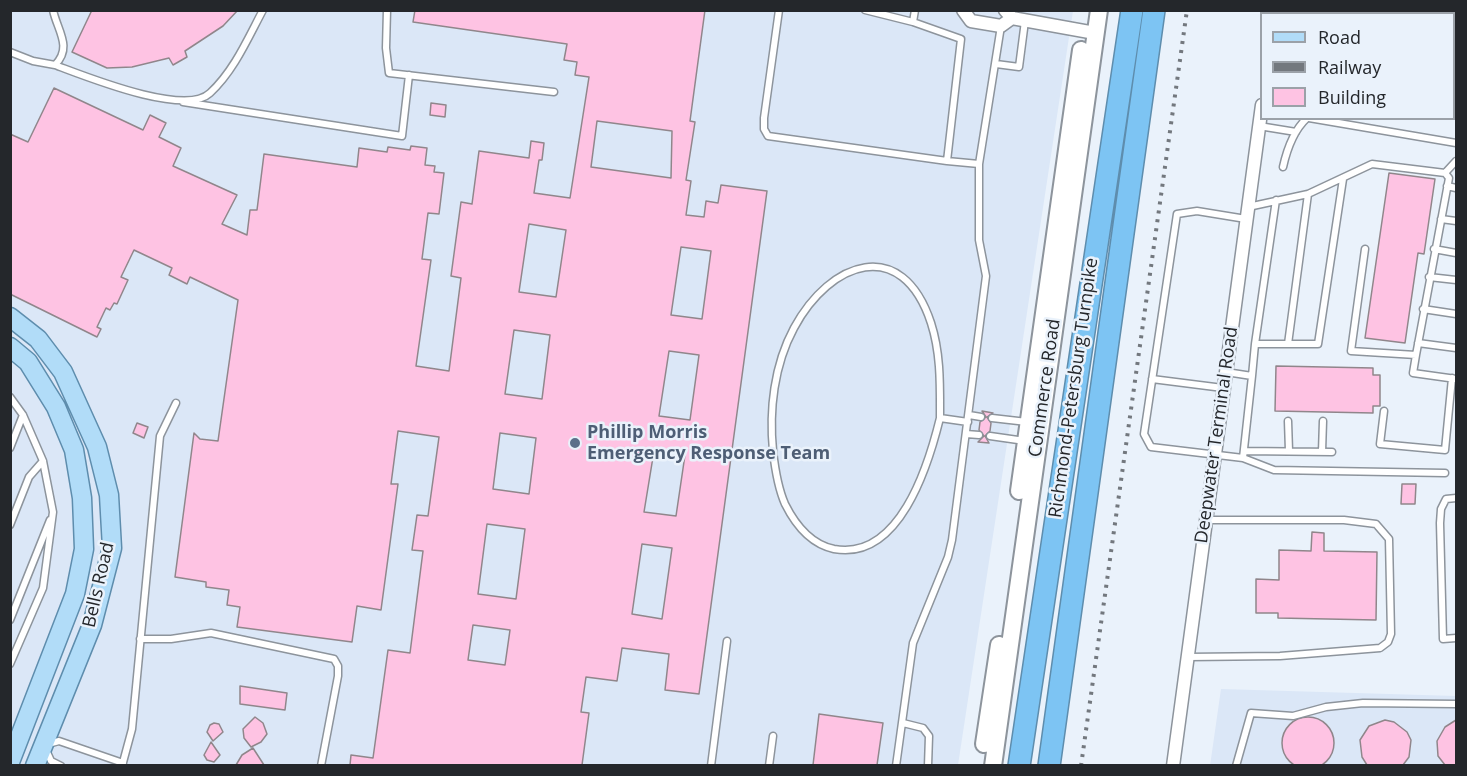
<!DOCTYPE html>
<style>
body{margin:0}
#map{position:relative;width:1467px;height:776px;overflow:hidden;background:#eaf2fb;font-family:"Open Sans",sans-serif}
canvas{display:block}
.frame{position:absolute;inset:0;border:12px solid #24272b;pointer-events:none}
.legend{position:absolute;left:1260px;top:12px;width:195px;height:108px;box-sizing:border-box;background:#eaf2fb;border:2px solid #9ba1a8;margin:0;padding:8px 10px;list-style:none;font-size:18px;color:#24272b}
.legend li{display:flex;align-items:center;gap:12px;height:30px}
.legend b{width:30px;border:2px solid #9ba1a8}
</style>
<div id="map">
<canvas width="1467" height="776"></canvas>
<div class="frame"></div>
<ul class="legend">
<li><b style="height:8px;background:#b1dcf8"></b>Road</li>
<li><b style="height:8px;background:#73787e"></b>Railway</li>
<li><b style="height:16px;background:#fec3e3"></b>Building</li>
</ul>
</div>
<script>
const ctx = document.querySelector('canvas').getContext('2d');
ctx.lineJoin = 'round';
function fill(path, color) { ctx.fillStyle = color; ctx.fill(path, 'evenodd'); }
function strokePath(path, color, width, dash) { ctx.strokeStyle = color; ctx.lineWidth = width; ctx.lineCap = dash ? 'butt' : 'round'; ctx.setLineDash(dash || []); ctx.stroke(path); }
function label(font, color, halo, rows, align = 'center') {
  ctx.font = font + ' "Open Sans",sans-serif'; ctx.lineWidth = 5; ctx.setLineDash([]); ctx.textBaseline = 'middle'; ctx.strokeStyle = halo; ctx.fillStyle = color; for (const [text, x, y, turn = 0] of rows) {
    ctx.save(); ctx.translate(x, y); ctx.rotate((+turn || 0) * Math.PI / 180); ctx.textAlign = isNaN(turn) ? turn : align; if (halo) ctx.strokeText(text, 0, 0); ctx.fillText(text, 0, 0); ctx.restore();
  }
}
const built = new Path2D(`
 M1291,10l165,1v61l-2,-1v-57h-163z
 M10,11h1063l-115,754h-947z
 M1221,689l235,7v69l-246,1z`);
const building = new Path2D(`
 M92,10h146l-15,16 -38,25 2,6 -14,8 -4,-7 -37,9 -25,1 -35,-16z
 M415,10h290l-15,111 5,1 -9,58 5,1 -5,34 18,2 2,-16 12,2 3,-18 46,6 -68,503 -34,-4 4,-36 -47,-6 -5,33 -31,-4 -5,35 8,1 -7,52h-232l1,-10 22,3 15,-108 22,3 13,-102 -11,-1 5,-35 11,1 11,-79 -41,-6 -7,53h7l-17,126 -24,-4 -5,36 -115,-15 3,-20 -13,-2 2,-15 -23,-3v-5l-31,-5 19,-144 6,6 18,2 20,-141 -48,-23 -3,7 -18,-9 3,-7 -38,-18 -13,27 7,3 -11,24 -3,-1 -4,7 -4,-2 -9,19 4,2 -4,8 -87,-43v-160l18,8 26,-54 89,42 7,-15 16,8 -7,14 22,11 -8,18 64,29 -15,29 25,11 3,-25h7l7,-56 93,13 2,-19 28,4 1,-5 22,3 1,-4 16,2 -2,17 10,1 -1,6 10,1 -5,41 -11,-1 -6,46 9,1 -15,106 33,5 12,-93 -10,-2 10,-74 11,2 7,-53 50,7 2,-17 13,2 -2,17h-3l-5,33 36,5 19,-121 -14,-2 2,-13 -13,-2 3,-16 -154,-22zM597,121l75,10 -1,47 -80,-11zM529,224l37,6 -10,67 -37,-5zM681,247l30,4 -9,68 -31,-4zM514,330l36,5 -8,64 -37,-5zM669,351l30,4 -9,65 -31,-4zM500,433l36,5 -7,56 -36,-5zM654,451l31,4 -9,61 -32,-4zM487,524l38,5 -9,70 -38,-5zM642,544l30,4 -10,71 -30,-5zM473,625l37,5 -5,35 -37,-5z
 M431,103l15,2 -1,12 -15,-2z
 M1389,173l46,6 -11,75 -6,-1 -13,90 -40,-5z
 M1276,366l97,2v7h7v31h-7v7l-98,-2z
 M982,411l11,2 -6,4 4,6 -1,8 -5,5 4,7 -11,-1 6,-6 -5,-6 1,-8 6,-5z
 M137,423l11,4 -4,11 -11,-5z
 M1402,484h14l-1,20h-14z
 M1312,532l12,1v18l53,1 -1,68 -98,-2v-5h-22v-34l23,1v-30l32,1z
 M240,686l47,7 -2,17 -45,-6z
 M819,714l64,9 -6,42h-64z
 M255,717l8,6 4,11 -6,8 -10,5 -7,-9 -1,-9z
 M1282 743a26 26 0 1 1 52 0a26 26 0 1 1-52 0Z
 M1385,720l9,2 13,10 4,8 -2,17 -6,8h-36l-5,-8 -2,-17 9,-14z
 M1456,720v45h-11l-7,-9 -1,-15 8,-14z
 M214,723l5,1 4,8 -10,9 -6,-9 3,-7z
 M211,742l9,13 -6,7 -7,-2 -3,-5z
 M253,748l11,17h-28l6,-10z`);
const service = new Path2D(`
 M387,10l-1,38 3,25 165,19
 M779,10l-15,108v11l4,7 179,25 14,-122 -48,-17 2,-12
 M865,10l48,12
 M10,52l23,9 22,4c18,-18 2,-35 -2,-55
 M1454,52h2
 M996,64l23,3 6,-46
 M55,65c30,11 130,52 155,28 24,-22 38,-55 53,-83
 M183,102l219,34 7,-61
 M1454,104l2,2
 M1309,118l147,25
 M1259,126l37,6
 M947,161l32,3 22,-138
 M1283,167c4,-18 10,-36 24,-49
 M1445,173l11,-12
 M1447,186l9,2
 M1248,207l60,-13 64,-30 73,9 4,5 -33,177 -65,-4 14,-102
 M1441,219l15,2
 M1434,249l22,4
 M1429,277l27,3
 M1423,309l33,5
 M1418,343l38,5
 M1255,344l21,-144
 M1288,344l20,-150
 M1416,355l-3,18 43,6
 M1226,372l26,4 -9,82 31,12 171,3
 M1252,376l3,-32h63l25,-165
 M1152,379l71,9
 M10,397l13,18 20,46 10,51 -10,76 -33,76
 M1384,411l-4,33 65,6 7,-72
 M969,415l12,2
 M940,418c-12,49 -41,143 -106,131 -24,-5 -39,-25 -49,-45 -7,-16 -10,-35 -12,-53 -4,-41 1,-86 21,-123 36,-67 108,-93 137,-5 10,31 9,63 9,95l28,4
 M992,418l35,4
 M1288,421l1,30
 M966,434l13,1
 M990,436l35,5
 M10,448l13,-33
 M1244,451l88,1
 M1322,452l1,-31
 M1243,458l-92,-11 -7,-13 33,-220 20,-3 49,8
 M1456,498l-10,1 -5,10 -1,14 3,116 13,-1
 M10,525l19,-48 14,-16
 M10,620l40,-100
 M140,639h31l40,-6 123,26 4,7v10l-17,90
 M1188,657l92,-1 100,-8 8,-6 3,-8 -2,-95 -13,-15 -32,-4h-138
 M903,723l20,5 6,8 -1,30
 M48,744l11,-3 64,22
 M46,750l5,11 10,5
 M122,766l10,-37 28,-293 16,-33
 M711,766l16,-125
 M769,766l4,-30
 M896,766l17,-123 35,-86 4,-17 34,-264 -7,-36v-76
 M1236,766l15,-53 42,3 33,-9 37,-4 93,1`);
const minor = new Path2D(`
 M963,10l8,11 30,5 11,-8
 M1005,10l7,8 83,15
 M1274,14v-4
 M1173,766l89,-661`);
const secondary = new Path2D(`
 M1019,491l62,-441
 M984,744l15,-99
 M993,766l106,-756`);
const primary = new Path2D(`
 M10,317l28,22 25,33 34,75 12,48 3,53 -20,77 -57,141
 M10,347l18,15 28,45 18,43 8,48 2,51 -9,45 -65,168`);
const motorway = new Path2D(`
 M1019,766l113,-756
 M1049,766l105,-756`);
const rail = new Path2D(`
 M1081,766l106,-756`);
const markers = [
 [575,443,6,"#5c6f8a"]
];
const streetNames = [
 ["Commerce Road",1045,388,-82],
 ["Richmond-Petersburg Turnpike",1074,388,-82],
 ["Deepwater Terminal Road",1217,435,-82],
 ["Bells Road",99,585,-77]
];
const serviceNames = [
 ["Phillip Morris",587,433],
 ["Emergency Response Team",587,454]
];
fill(built, '#dbe7f7');
fill(building, '#fec3e3');
strokePath(building, '#90868b', 1.5);
strokePath(service, '#8d949c', 9);
strokePath(minor, '#8d949c', 15);
strokePath(secondary, '#8d949c', 20);
strokePath(primary, '#5e8dad', 21);
strokePath(motorway, '#5e8dad', 24);
strokePath(service, '#fff', 6);
strokePath(minor, '#fff', 12);
strokePath(secondary, '#fff', 16);
strokePath(primary, '#b1dcf8', 18);
strokePath(motorway, '#7dc4f3', 21);
strokePath(rail, '#73787e', 4, [3, 6]);
for (const [x, y, r, color] of markers) { const dot = new Path2D(); dot.arc(x, y, r, 0, 2 * Math.PI); ctx.fillStyle = color; ctx.fill(dot); strokePath(dot, '#eaf2fb', 2); }
label('18px', '#24272b', '#eaf2fb', streetNames);
label('bold 18px', '#4e5e75', '#eaf2fb', serviceNames, 'left');
</script>
